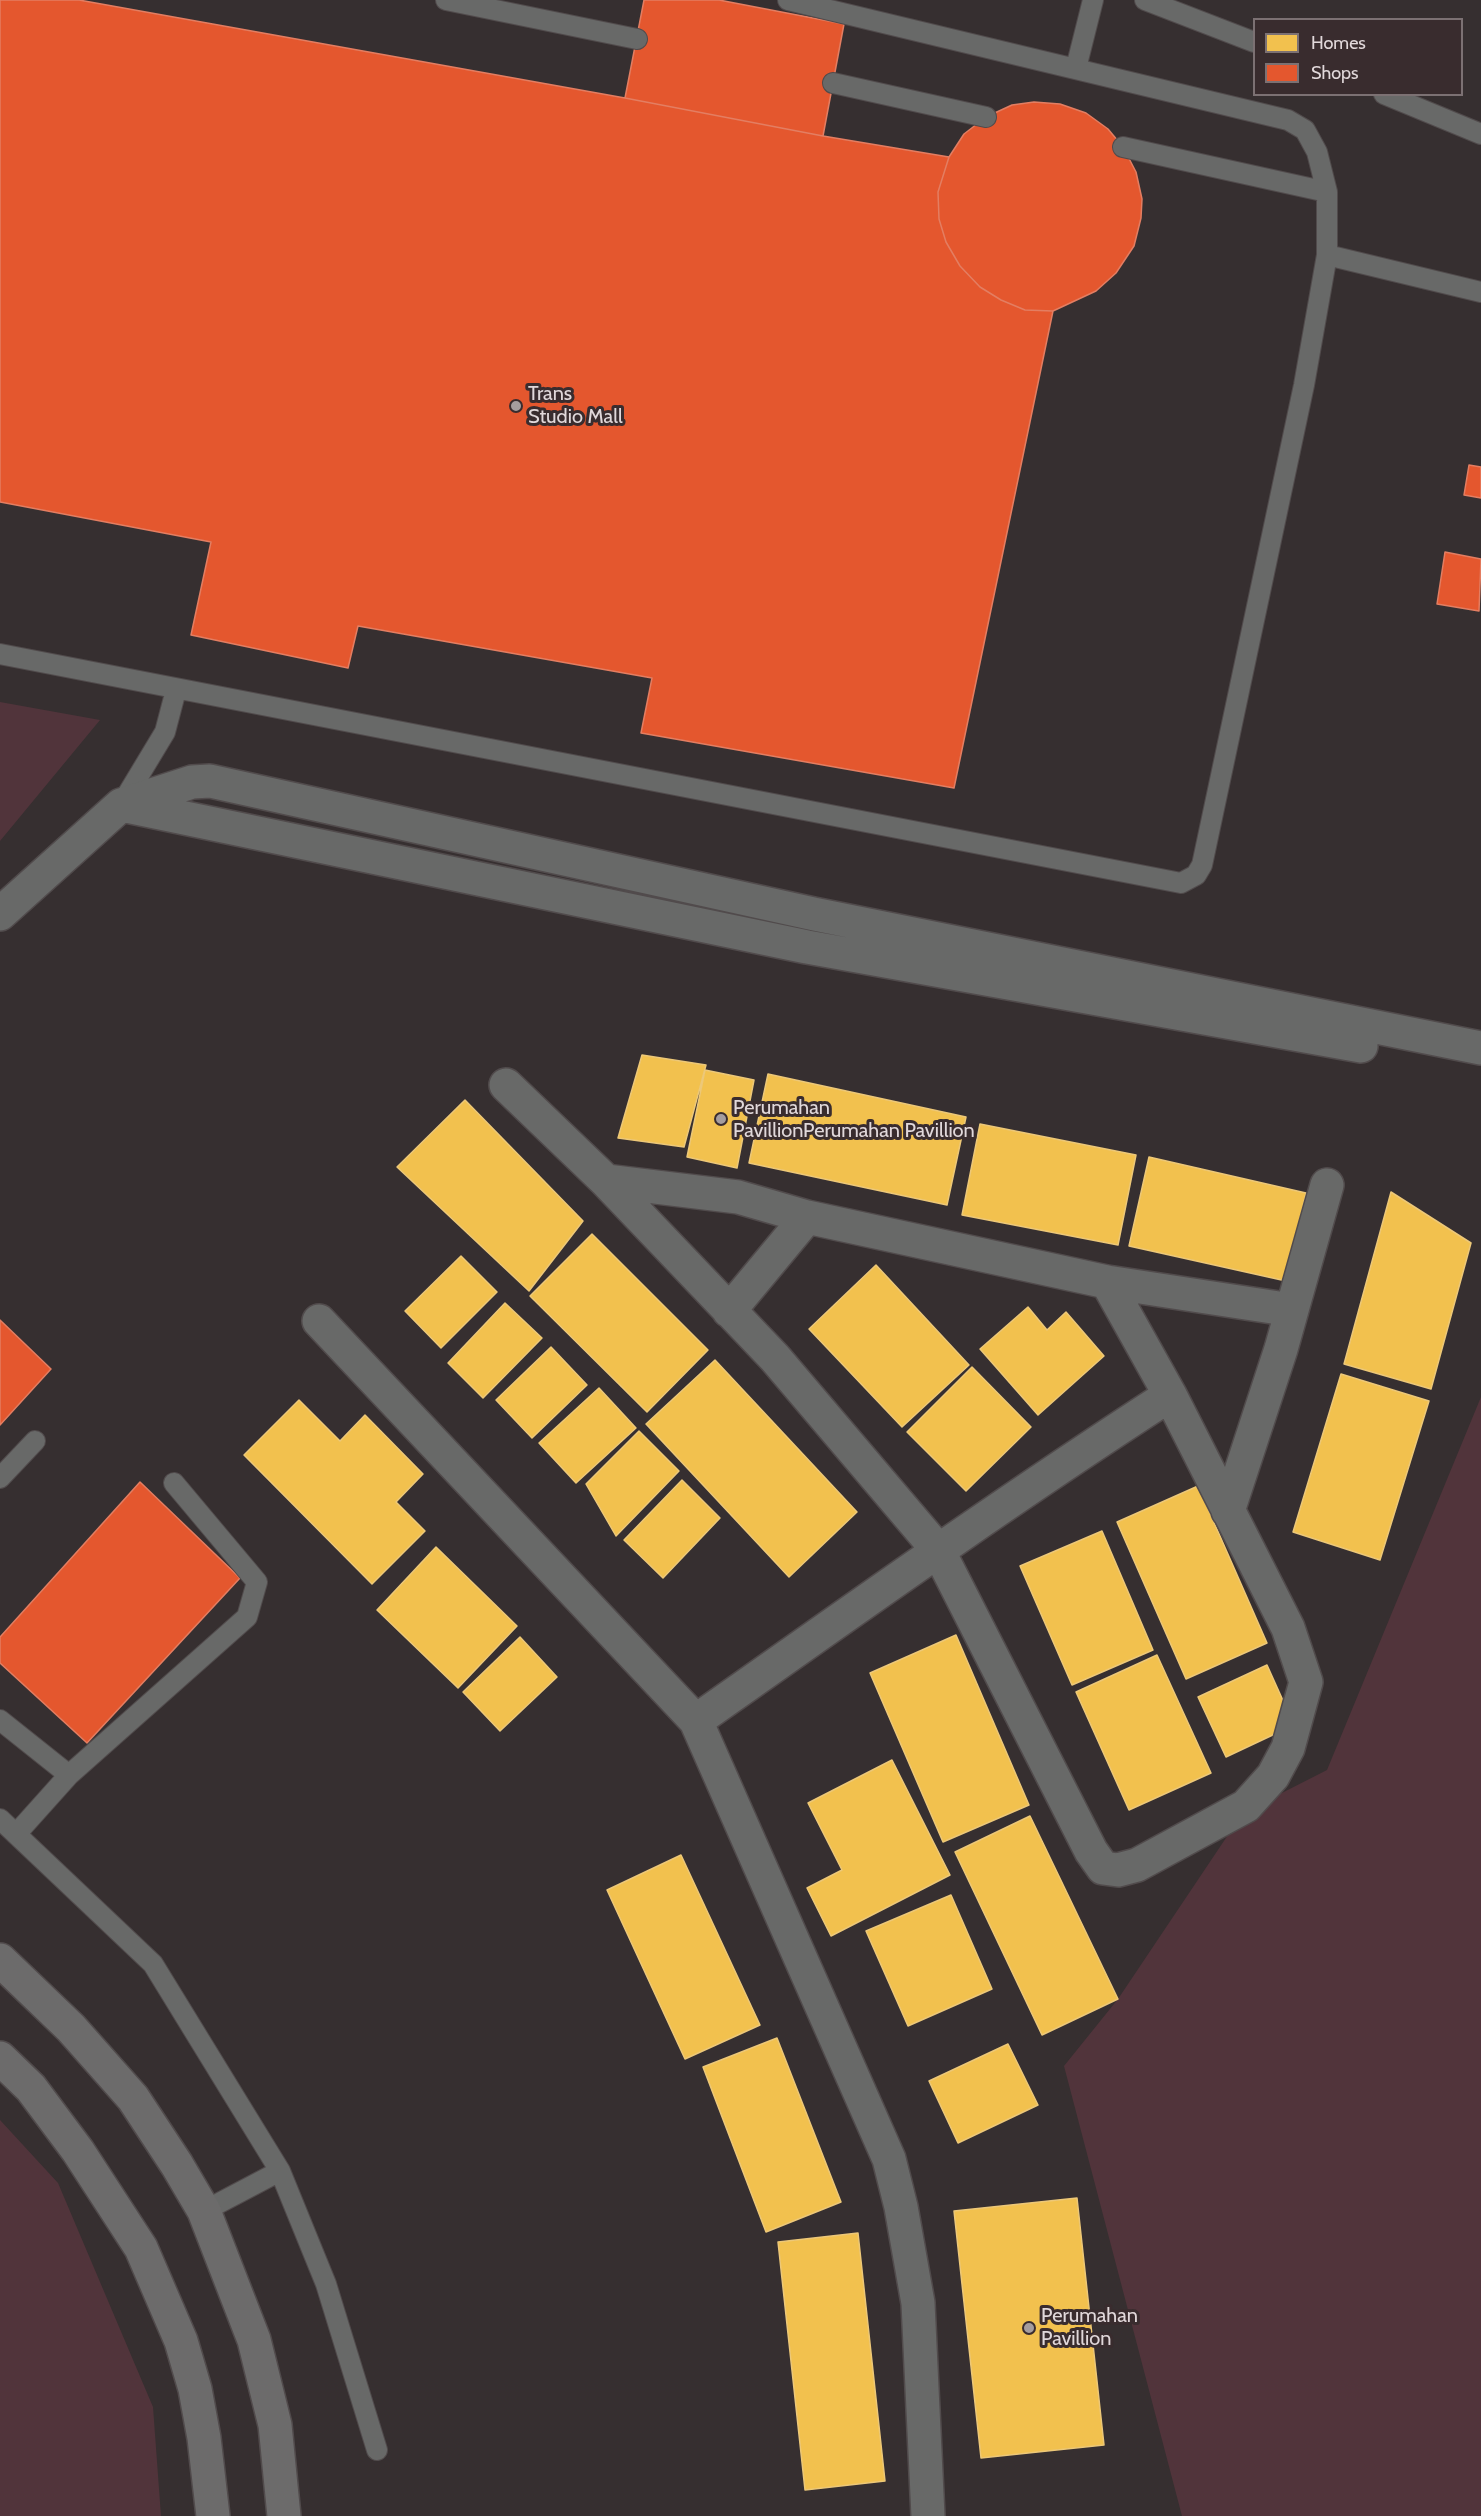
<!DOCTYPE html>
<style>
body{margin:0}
#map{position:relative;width:1481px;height:2516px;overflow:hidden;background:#362f30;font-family:Cabin,sans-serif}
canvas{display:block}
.legend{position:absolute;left:1253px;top:18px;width:210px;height:78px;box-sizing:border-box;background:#392c2e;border:2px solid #7c7173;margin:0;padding:8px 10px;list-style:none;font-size:18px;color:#e1d8da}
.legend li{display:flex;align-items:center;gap:12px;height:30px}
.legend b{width:30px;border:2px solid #7c7173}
</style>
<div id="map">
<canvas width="1481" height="2516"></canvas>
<ul class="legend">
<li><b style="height:16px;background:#f2c14e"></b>Homes</li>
<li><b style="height:16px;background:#e4572e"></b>Shops</li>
</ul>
</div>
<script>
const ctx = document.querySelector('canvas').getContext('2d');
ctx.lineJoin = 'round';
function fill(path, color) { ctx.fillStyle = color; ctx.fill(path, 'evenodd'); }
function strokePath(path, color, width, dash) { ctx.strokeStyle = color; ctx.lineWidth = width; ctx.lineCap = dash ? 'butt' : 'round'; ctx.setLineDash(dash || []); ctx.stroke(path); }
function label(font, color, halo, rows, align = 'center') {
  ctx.font = font + ' Cabin,sans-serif'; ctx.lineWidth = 6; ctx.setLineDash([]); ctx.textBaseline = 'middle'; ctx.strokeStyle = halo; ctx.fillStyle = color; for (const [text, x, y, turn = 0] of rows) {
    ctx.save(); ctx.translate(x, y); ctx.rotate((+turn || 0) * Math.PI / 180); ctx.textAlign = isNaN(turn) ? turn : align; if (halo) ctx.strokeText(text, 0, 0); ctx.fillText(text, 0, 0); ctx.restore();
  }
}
const green = new Path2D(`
 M0,702l100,18 -100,121z
 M1481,1397v1119h-299l-118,-450 54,-67 116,-173 38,-28 55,-28z
 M0,2120l58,63 95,224 8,109h-161z`);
const homes = new Path2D(`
 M642,1055l64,10 -22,82 -66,-9z
 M705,1070l49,10 -17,88 -50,-11z
 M768,1074l198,43 -19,88 -198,-42z
 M465,1100l118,121 -54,70 -132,-124z
 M980,1124l156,31 -18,90 -156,-30z
 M1149,1157l157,36 -20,88 -157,-35z
 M1391,1192l80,51 -40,146 -87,-25z
 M592,1234l116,116 -61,62 -117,-116z
 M461,1256l36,36 -56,56 -36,-37z
 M876,1265l93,100 -67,62 -93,-98z
 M505,1303l37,35 -59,60 -35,-35z
 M1028,1307l19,23 19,-18 38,44 -66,59 -58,-66z
 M551,1347l36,38 -55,53 -36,-38z
 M715,1360l142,152 -68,65 -143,-153z
 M972,1367l59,60 -65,64 -59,-59z
 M1341,1374l88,27 -49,159 -87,-28z
 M599,1388l37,40 -60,55 -37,-40z
 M299,1400l41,41 25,-26 58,59 -27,28 29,29 -53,53 -128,-129z
 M639,1431l40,40 -63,65 -30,-52z
 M682,1480l38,38 -57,60 -39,-38z
 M1198,1486l69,157 -81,36 -69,-157z
 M1102,1531l51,119 -81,35 -52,-119z
 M436,1547l81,79 -59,62 -81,-78z
 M956,1635l73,170 -86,37 -73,-169z
 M520,1637l37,40 -57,54 -37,-39z
 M1157,1655l54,118 -82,37 -53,-118z
 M1267,1665l27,60 -68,32 -28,-60z
 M892,1760l58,115 -119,61 -24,-48 35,-18 -34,-67z
 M1030,1816l88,183 -76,36 -87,-183z
 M681,1855l79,170 -75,34 -78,-169z
 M951,1895l41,94 -84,37 -42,-95z
 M777,2038l64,164 -75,30 -63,-165z
 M1008,2044l30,61 -80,38 -29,-62z
 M1077,2198l27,247 -123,13 -27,-247z
 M858,2233l27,248 -80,9 -27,-248z`);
const shops = new Path2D(`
 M0,0h79l546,98 198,38 126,21 -11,35 1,27 7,23 14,24 20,21 21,13 24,10 28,1 -99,477 -313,-55 11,-55 -294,-52 -10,42 -157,-33 20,-93 -211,-40z
 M644,0h75l125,24 -21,112 -198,-38z
 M1034,102l26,2 26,9 22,16 15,18 13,25 6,27 -1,19 -7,28 -18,27 -20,18 -43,20 -28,-1 -24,-10 -21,-13 -20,-21 -14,-24 -7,-23 -1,-27 11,-35 15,-23 22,-17 26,-12z
 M1469,465l12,2v31l-17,-3z
 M1445,552l36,7 -2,52 -42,-7z
 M0,1320l51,49 -51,56z
 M140,1482l100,96 -153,165 -87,-80v-26z`);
const lane = new Path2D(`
 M446,0l191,39
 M1145,0l109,42
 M1076,68l17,-68
 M833,83l153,34
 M1384,94l97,40
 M1123,147l204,45
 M1327,255l154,37
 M0,654l1181,229 15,-8 6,-10 102,-480 23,-130v-63l-10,-40 -12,-22 -17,-10 -500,-120
 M121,805l44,-73 11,-42
 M0,1478l35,-37
 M0,1720l69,55 -52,58
 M69,1775l178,-158 10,-35 -83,-99
 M0,1819l153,145 127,207 46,113 51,166
 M204,2211l76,-40`);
const street = new Path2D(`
 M122,805l685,142 554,99
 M0,914l121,-109 71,-23 18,-1 604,133 667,134
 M506,1085l100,96 169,177 163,192 153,301 12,17 15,2 19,-5 109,-59 27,-30 15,-28 18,-66 -18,-54 -118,-233 -63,-113 -300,-65 -78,94
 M606,1181l132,16 69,20
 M1107,1282l185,28
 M319,1321l377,400 193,438 12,48 17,96 10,213
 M1228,1511l53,-162 46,-164
 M696,1721c157,-111 313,-222 474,-326`);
const secondary = new Path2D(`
 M0,1960l71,68 62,70 44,67 27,46 50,129 21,85 9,91
 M0,2058l31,30 47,63 63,97 40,93 14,48 9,49 9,78`);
const markers = [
 [516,406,6,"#a59d9e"],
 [721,1119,6,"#a59d9e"],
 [1029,2328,6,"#a59d9e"]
];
const poiNames = [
 ["Trans",528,394],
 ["Studio Mall",528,417],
 ["Perumahan",733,1108],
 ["PavillionPerumahan Pavillion",733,1131],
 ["Perumahan",1041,2316],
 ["Pavillion",1041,2339]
];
fill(green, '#51343b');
fill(homes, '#f2c14e');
strokePath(homes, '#edc878', 1.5);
fill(shops, '#e4572e');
strokePath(shops, '#e37e62', 1.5);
strokePath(lane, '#514b4c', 22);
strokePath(street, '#514b4c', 36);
strokePath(secondary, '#514b4c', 36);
strokePath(lane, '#686968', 20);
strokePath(street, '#686968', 33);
strokePath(secondary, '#6c6b6b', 33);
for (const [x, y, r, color] of markers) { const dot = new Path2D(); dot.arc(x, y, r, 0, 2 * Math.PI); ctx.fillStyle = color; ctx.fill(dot); strokePath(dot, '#392c2e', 2); }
label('20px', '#e1d8da', '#392c2e', poiNames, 'left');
</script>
